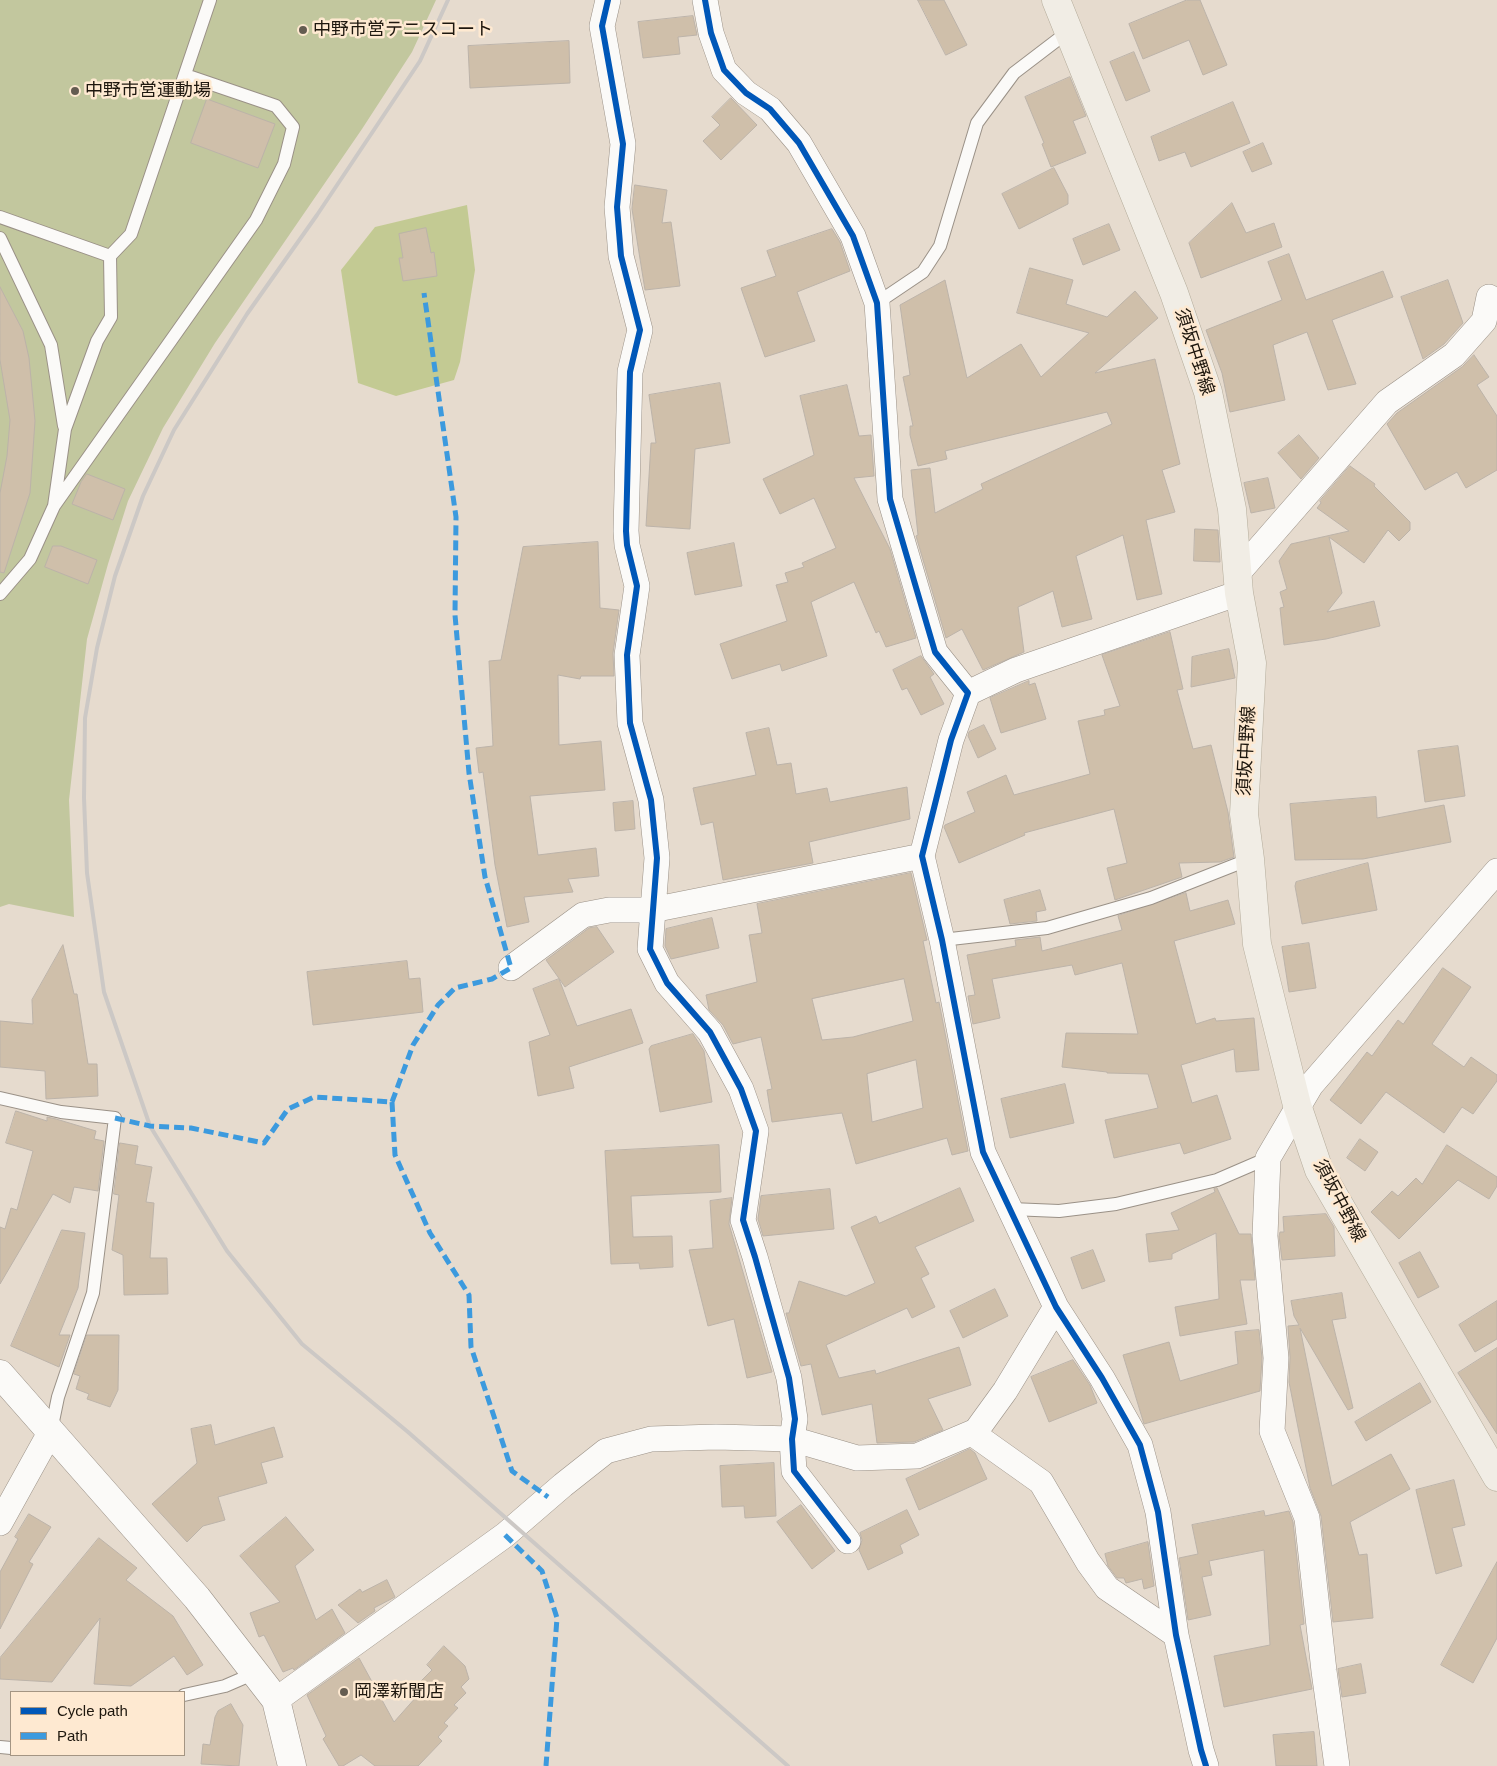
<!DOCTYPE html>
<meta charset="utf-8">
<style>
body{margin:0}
#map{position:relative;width:1497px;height:1766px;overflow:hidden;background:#e6dbce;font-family:Helvetica,sans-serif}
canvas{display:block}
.legend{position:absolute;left:10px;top:1691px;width:175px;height:65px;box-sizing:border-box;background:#fee9d1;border:1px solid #a49583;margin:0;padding:6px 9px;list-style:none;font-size:15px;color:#1e170e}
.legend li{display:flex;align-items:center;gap:10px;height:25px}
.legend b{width:25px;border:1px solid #a49583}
</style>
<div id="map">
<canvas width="1497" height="1766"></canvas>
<ul class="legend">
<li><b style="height:6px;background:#0057b8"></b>Cycle path</li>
<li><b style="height:6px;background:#3c9ade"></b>Path</li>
</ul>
</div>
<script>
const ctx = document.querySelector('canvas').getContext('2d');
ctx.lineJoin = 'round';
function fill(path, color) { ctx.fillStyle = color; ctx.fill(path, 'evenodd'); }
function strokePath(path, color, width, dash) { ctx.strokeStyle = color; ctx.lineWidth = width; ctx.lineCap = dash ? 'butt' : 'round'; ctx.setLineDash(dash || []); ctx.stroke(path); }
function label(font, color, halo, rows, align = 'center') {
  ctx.font = font + ' Helvetica,"Noto Sans JP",sans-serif'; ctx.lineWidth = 5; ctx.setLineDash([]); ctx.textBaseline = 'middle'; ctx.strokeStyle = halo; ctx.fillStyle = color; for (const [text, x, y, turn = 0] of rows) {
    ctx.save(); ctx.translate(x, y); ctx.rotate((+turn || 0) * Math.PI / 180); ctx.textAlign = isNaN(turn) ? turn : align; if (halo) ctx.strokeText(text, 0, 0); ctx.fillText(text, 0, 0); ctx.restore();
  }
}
const green = new Path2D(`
 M0,0h436l-24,52 -50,77 -147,214 -52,85 -35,73 -20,63 -21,75 -18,161 5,117 -65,-13 -9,3z`);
const forest = new Path2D(`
 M467,205l8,65 -15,92 -6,18 -58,16 -38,-13 -17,-113 34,-43z`);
const building = new Path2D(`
 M918,0h26l23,45 -21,10z
 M1187,0h13l27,65 -24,10 -14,-35 -46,19 -14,-35z
 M693,16l4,19 -19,2 2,17 -37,4 -5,-36z
 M569,41l1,42 -100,5 -2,-42z
 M1134,52l16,39 -24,10 -16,-39z
 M1070,77l16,39 -13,5 13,32 -35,14 -9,-23 2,-1 -19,-46z
 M731,98l26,27 -36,35 -18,-19 17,-16 -8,-8z
 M207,99l68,25 -17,44 -67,-25z
 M1233,102l17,41 -59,24 -6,-15 -26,9 -8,-24z
 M1263,143l9,21 -20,8 -9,-20z
 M1054,168l14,27v9l-49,25 -17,-35z
 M635,185l32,5 -5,33 9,-1 9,64 -35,4 -13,-81z
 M1232,203l14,30 28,-10 8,24 -81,31 -12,-35z
 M1109,224l11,26 -37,15 -10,-26z
 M426,228l5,25 3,-1 3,24 -34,5 -4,-23h4l-4,-24z
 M832,229l8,13 10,29 -53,21 18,49 -50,16 -24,-69 35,-12 -9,-25z
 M1289,254l17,46 77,-29 10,26 -61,23 24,64 -28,6 -21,-58 -34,13 12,55 -55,12 -8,-39 -16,-43 76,-30 -14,-38z
 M1030,268l43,12 -7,24 41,13 28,-26 23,27 -63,55 60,-14 25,105 -18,6 13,42 -29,8 16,74 -25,6 -14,-65 -47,21 16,63 -30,8 -9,-36 -35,16 6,45 -41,18 -21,-41 -16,9 -30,-102 2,-1 -7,-65 19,-2 5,45 48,-24 -2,-5 131,-60 -5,-12 -162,39 2,8 -29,7 -8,-31v-9h3l-10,-49 7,-2 -10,-70 45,-25 22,98 54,-34 20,33 48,-44 -72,-20z
 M1448,280l15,43 -19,21 -21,15 -22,-62z
 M0,287l23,44 6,27 6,63 -5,72 -26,80 -4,-1v-79l7,-37 3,-36 -10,-60z
 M1474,355l15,22 -12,8 20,31v54l-31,18 -9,-16 -32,18 -38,-66 10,-11 65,-46z
 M720,383l10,60 -35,6 -5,80 -44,-3 5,-83h5l-7,-48z
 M847,385l12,51 12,-1 3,41 -20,2 36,71 26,89 -30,9 -7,-16 -3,2 -22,-51 -43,20 16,54 -45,15 -2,-7 -48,15 -12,-35 67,-23 -11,-36 12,-3 -3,-9 19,-6 -2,-4 34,-15 -22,-50 -34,16 -17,-35 51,-24 -14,-59z
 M1299,435l20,23 -18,21 -23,-26z
 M1350,466l25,18 -1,2 36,36v8l-11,11 -11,-11 -24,33 -35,-26 13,56 -15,19 47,-11 6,25 -54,13 -42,6 -4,-37 4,-1 -4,-15 7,-3 -8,-28 12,-17 58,-13 -32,-23 4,-5 -1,-2z
 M87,474l38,15 -12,31 -41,-16 9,-22z
 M1268,478l7,30 -24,5 -7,-30z
 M1195,529l23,1 2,32 -26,-1z
 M598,542l2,66 19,2 -6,43 1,23h-33l-1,3 -22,-4 1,70 42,-4 4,49 -75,6 8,59 58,-7 3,28 -31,3 5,13 -49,5 5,25 -22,5 -12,-62 -12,-93 -4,1 -3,-25 17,-2 -4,-85 12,-1 22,-113z
 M734,543l8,43 -47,9 -8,-42z
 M53,546h8l36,14 -9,24 -43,-17z
 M1170,632l13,57 -6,1 16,59 18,-4 17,67 6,45 -14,5 -41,1 3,14 -67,23 -8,-32 20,-5 -13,-54 -90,24 1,2 -66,28 -15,-36 1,-2 30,-13 -8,-20 39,-17 8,20 76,-21 -12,-53 27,-6 -1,-5 16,-4 -18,-51z
 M1229,649l6,29 -44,9 1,-30z
 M921,656l13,18 -4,3 14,27 -23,11 -14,-27 -5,2 -9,-20z
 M1029,681v4l6,-2 11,36 -45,14 -11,-35z
 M984,725l12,24 -18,9 -10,-22 1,-4z
 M769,728l8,37 14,-2 5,31 31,-6 3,14 77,-15 3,32 -101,23 4,21 -90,17 -10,-58 -12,3 -8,-37 63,-13 -10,-42z
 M1458,746l7,50 -40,6 -7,-51z
 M1376,797l1,21 67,-13 7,37 -88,17 -68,1 -5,-56z
 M633,801l2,28 -20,2 -2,-28z
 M1368,863l9,47 -75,14 -7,-38 1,-4z
 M911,873l16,67 -4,1 13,62 3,-1 29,149 -16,4 -5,-17 -91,26 -14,-51 -70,9 -5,-32 5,-1 -11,-52 -28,7 -10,-19 -14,-15 -3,-15 51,-13 -8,-47 13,-2 -5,-29zM904,979l9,42 -60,16 -31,3 -10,-41zM916,1060l7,48 -51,14 -5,-48z
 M1040,890l6,20 -10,2 1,9 -27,3 -6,-24z
 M1186,893l4,18 38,-11 7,24 -61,17 22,83 19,-6 1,3 38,-3 5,52 -23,2 -2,-23 -53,16 11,38 25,-8 14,44 -47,15 -4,-11 -66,15 -9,-38 53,-12 -10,-34 -41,-1v-1l-45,-5 4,-34 72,1 -16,-71 -47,12 -3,-10 -80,14 8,39 -27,6 -5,-28 7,-1 -8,-40 49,-9 -1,-6 25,-3 2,14 80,-21 -4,-14z
 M712,918l7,30 -48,11 -6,-13 1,-17z
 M597,927l17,25 -49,35 -19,-27 43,-32z
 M1309,943l7,45 -27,4 -7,-45z
 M63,945l11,49h3l11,70h9l1,32 -52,3 -1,-28 -45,-4v-46l33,3 -1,-24z
 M407,961l2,18 11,-1 3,34 -110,13 -6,-53z
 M1443,968l28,19 -39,57 32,23 7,-10 26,18v6l-24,33 -11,-7 -18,26 -58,-41 -25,32 -31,-24 37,-48 5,4 26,-36 5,4z
 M559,979l18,47 54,-17 12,34 -74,24 5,21 -36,8 -9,-54 21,-7 -17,-46z
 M693,1034l11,17 8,51 -52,10 -11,-63 2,-3z
 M1065,1084l9,39 -64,15 -9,-39z
 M16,1111l31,10v-4l9,2 40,12 -2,8 10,2 -6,50 -24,-4 -4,16 -17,-9 -53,90v-57l5,2 6,-21 6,2 16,-59 -27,-8z
 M1360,1139l18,13 -13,19 -18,-13z
 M120,1143l18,3 -3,18 17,3 -6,35 8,1 -4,55h17l1,36 -44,1 -1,-40 -11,-5 7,-55 -5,-1z
 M719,1145l2,47 -90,4 2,41 39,-1 1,31 -33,2 -1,-6 -28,1 -6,-113z
 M1447,1145l50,32v9l-8,13 -31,-19 -59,59 -28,-27 21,-21 6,5 18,-18 6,6z
 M960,1188l14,33 -59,26 14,27 -8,4 14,29 -23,11 -5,-10 -81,37 13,33 36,-8 1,4 83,-27 12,38 -43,14 15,31 -29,12 -37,1 -5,-39 -50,11 -11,-51 -10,2 -15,-53h3l10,-32 47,15 29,-13 -24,-56 25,-11 3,7z
 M1217,1188l22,46h12l4,46h-15l7,44 -67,12 -5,-29 44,-8 -3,-66 -44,21v5l-23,3 -3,-28 33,-4 -8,-17 44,-21 -1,-3z
 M830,1189l4,40 -71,7 -5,-17 3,-23z
 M732,1198l-3,26 43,148 -25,6 -13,-59 -26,7 -19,-76 24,-2 -3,-47z
 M1326,1214l8,13 1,29 -53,4 -3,-24 1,-4h4l-1,-15z
 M62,1230l23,3 -7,55 -19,47h11l-11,32 -48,-21z
 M1093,1250l12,31 -23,8 -11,-31z
 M1420,1252l19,35 -21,11 -19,-35z
 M995,1289l13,27 -45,22 -13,-27z
 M1342,1293l4,25 -14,2 21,88 -5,2 -48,-82 32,158 59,-32 19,35 -60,33 9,33 8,-1 6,64 -40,4 -12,-106 -11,-28 -21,-106 1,-25 -2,-31 11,-1 -5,-9 -3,-15z
 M1497,1301v38l-22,13 -16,-27z
 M1259,1330l3,28 -2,33 -116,33 -21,-69 46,-13 11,39 58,-17 -3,-32z
 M87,1335h32l-1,55 -8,17 -23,-8 2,-5 -13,-5 4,-13 -6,-2z
 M1497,1348v86l-39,-61z
 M1073,1360l17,25 7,18 -48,19 -18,-45z
 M1420,1383l11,19 -65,39 -11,-19z
 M211,1425l4,20 59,-18 9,30 -22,6 6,20 -49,14 7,23 -22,6 -16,16 -35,-38 45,-41 -6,-34z
 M970,1449l5,4 12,26 -68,31 -13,-31z
 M774,1463l2,53 -31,2 -1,-12 -22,1 -2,-41z
 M1454,1480l11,45 -13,3 10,38 -26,8 -20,-84z
 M801,1505l34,46 -23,18 -35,-47z
 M907,1510l12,25 -19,10 3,8 -35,17 -9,-20 3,-10 -2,-7z
 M1264,1511l1,5 24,-5 4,11 11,102 -4,1 12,64 -88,18 -10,-51 56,-11 -6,-95 -55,11 3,14 -10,2 9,38 -23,5 -9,-62 19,-4 -6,-29z
 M29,1514l22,13 -22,35 4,2 -33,65v-57l18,-33 -3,-2z
 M286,1517l28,33 -19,16 21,54 16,-11 13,24 -51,37 -1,-2 -10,4 -19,-37 -5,2 -9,-24 30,-11 -40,-46z
 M99,1538l38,30 -11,12 47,36 30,49 -16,10 -13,-19 -43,30 -37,-2 6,-66 -48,64 -52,-3v-21z
 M1148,1542l6,44 -10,3 -2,-10 -16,4 -2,-5h-7l-9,-12 -3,-12z
 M1497,1562v76l-24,45 -32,-18z
 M387,1580l8,17 -21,11 1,3 -17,12 -20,-18 22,-16 2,3z
 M444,1646l21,20 4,13 -8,8 5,6 -12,12 4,3 -14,15 4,3 -10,11 4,4 -24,25h-43l-14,-11 -18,11h-4l-16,-27 3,-3 -19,-41 52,-37 35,64 31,-35 -5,-5 12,-12 -5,-5z
 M1361,1664l5,29 -24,4 -4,-28z
 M231,1704l12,21 -4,41 -38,-2 2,-20 7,1 5,-28 3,-6z
 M1314,1732l3,34h-41l-3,-31z`);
const service = new Path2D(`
 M0,217l110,39 1,61 -14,24 -32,88 -11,77 -24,53 -30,35
 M0,238l51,107 13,81
 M110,256l21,-22 79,-234
 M877,303l46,-31 17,-26 37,-123 37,-50 55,-42
 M54,506l202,-286 28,-56 9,-37 -17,-21 -91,-31
 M942,940l105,-12 104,-30 99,-39
 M0,1098l61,14 54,6 -22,175 -35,104 -7,34
 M1011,1209l48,2 57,-7 101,-24 51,-22
 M184,1695l41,-9 30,-13
 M0,1747l11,1`);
const minor = new Path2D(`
 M608,0l-6,26 21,118 -6,63 4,49 19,74 -10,42 -4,159 1,14 10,41 -10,69 3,68 21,77 6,58 -7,91 17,34 43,49 31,57 15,42 -13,89 12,37 34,121 6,41 -3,20 2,32 54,70
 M705,0l6,33 13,37 22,23 24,16 29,34 54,93 24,67 13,196 45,153 33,41 -17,47 -29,116 20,84 41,212 73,155 46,71 38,67 18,67 18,123 25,115 5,16
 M1237,574l150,-172 67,-47 30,-34 5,-24
 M968,693l48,-23 223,-77
 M511,968l72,-53 26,-5h43l270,-54
 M972,1433l69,49 47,80 19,26 69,47
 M0,1523l51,-92
 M276,1700l229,-165 58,-50 43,-34 45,-12 65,-2 76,2 65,19 60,-2 59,-25 29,-40 51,-84
 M1337,1766l-13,-95 -17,-153 -35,-87 4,-73 -11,-122 3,-78 43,-73 186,-214`);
const tertiary = new Path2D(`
 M0,1374l197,224 79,102 16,66`);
const primary = new Path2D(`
 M1056,0l118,293 34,99 24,117 7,84 13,70 -8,151 6,45 7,85 40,161 22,65 178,307`);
const rail = new Path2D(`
 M448,0l-28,61 -103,154 -70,99 -73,116 -31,66 -28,80 -18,72 -12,70 -1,80 3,75 17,119 46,134 77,125 75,93 106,88 380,334`);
const quiet = new Path2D(`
 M392,1102l3,53 35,78 39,62 2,52 41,124 36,26
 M115,1118l35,8 41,2 73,15 24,-34 26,-12 78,5 21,-57 25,-40 17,-17 37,-9 19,-11 -26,-91 -16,-104 -14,-158 1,-98 -32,-224
 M505,1535l37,36 15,47 -11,148`);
const cycleway = new Path2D(`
 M608,0l-6,26 21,118 -6,63 4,49 19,74 -10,42 -4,159 1,14 10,41 -10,69 3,68 21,77 6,58 -7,91 17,34 43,49 31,57 15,42 -13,89 12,37 34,121 6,41 -3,20 2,32 54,70
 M705,0l6,33 13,37 22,23 24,16 29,34 54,93 24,67 13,196 45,153 33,41 -17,47 -29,116 20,84 41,212 73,155 46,71 38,67 18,67 18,123 25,115 5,16`);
const markers = [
 [303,30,5,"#645c51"],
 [75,91,5,"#645c51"],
 [344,1692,5,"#645c51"]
];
const poiNames = [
 ["中野市営テニスコート",313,30],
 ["中野市営運動場",85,91],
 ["岡澤新聞店",354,1692]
];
const streetNames = [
 ["須坂中野線",1194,352,72],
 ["須坂中野線",1247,751,-87],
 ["須坂中野線",1339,1201,62]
];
fill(green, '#c2c79e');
fill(forest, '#c3ca93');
fill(building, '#cfbfaa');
strokePath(building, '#bcb3a9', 1);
strokePath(service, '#9a9187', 14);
strokePath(minor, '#9a9187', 26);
strokePath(tertiary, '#9a9187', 29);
strokePath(primary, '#b4ac9b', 29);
strokePath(service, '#fbfaf8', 12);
strokePath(minor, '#fbfaf8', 25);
strokePath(tertiary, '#fbfaf8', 28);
strokePath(primary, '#f1ede5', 28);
strokePath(rail, '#ccc8c5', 4);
strokePath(quiet, '#3c9ade', 5, [10, 5]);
strokePath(cycleway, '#0057b8', 6);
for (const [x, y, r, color] of markers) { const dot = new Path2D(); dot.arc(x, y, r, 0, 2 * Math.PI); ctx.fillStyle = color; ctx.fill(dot); strokePath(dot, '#fee9d1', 2); }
label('18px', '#1e170e', '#fee9d1', poiNames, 'left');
label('18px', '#1e170e', '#fee9d1', streetNames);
</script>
